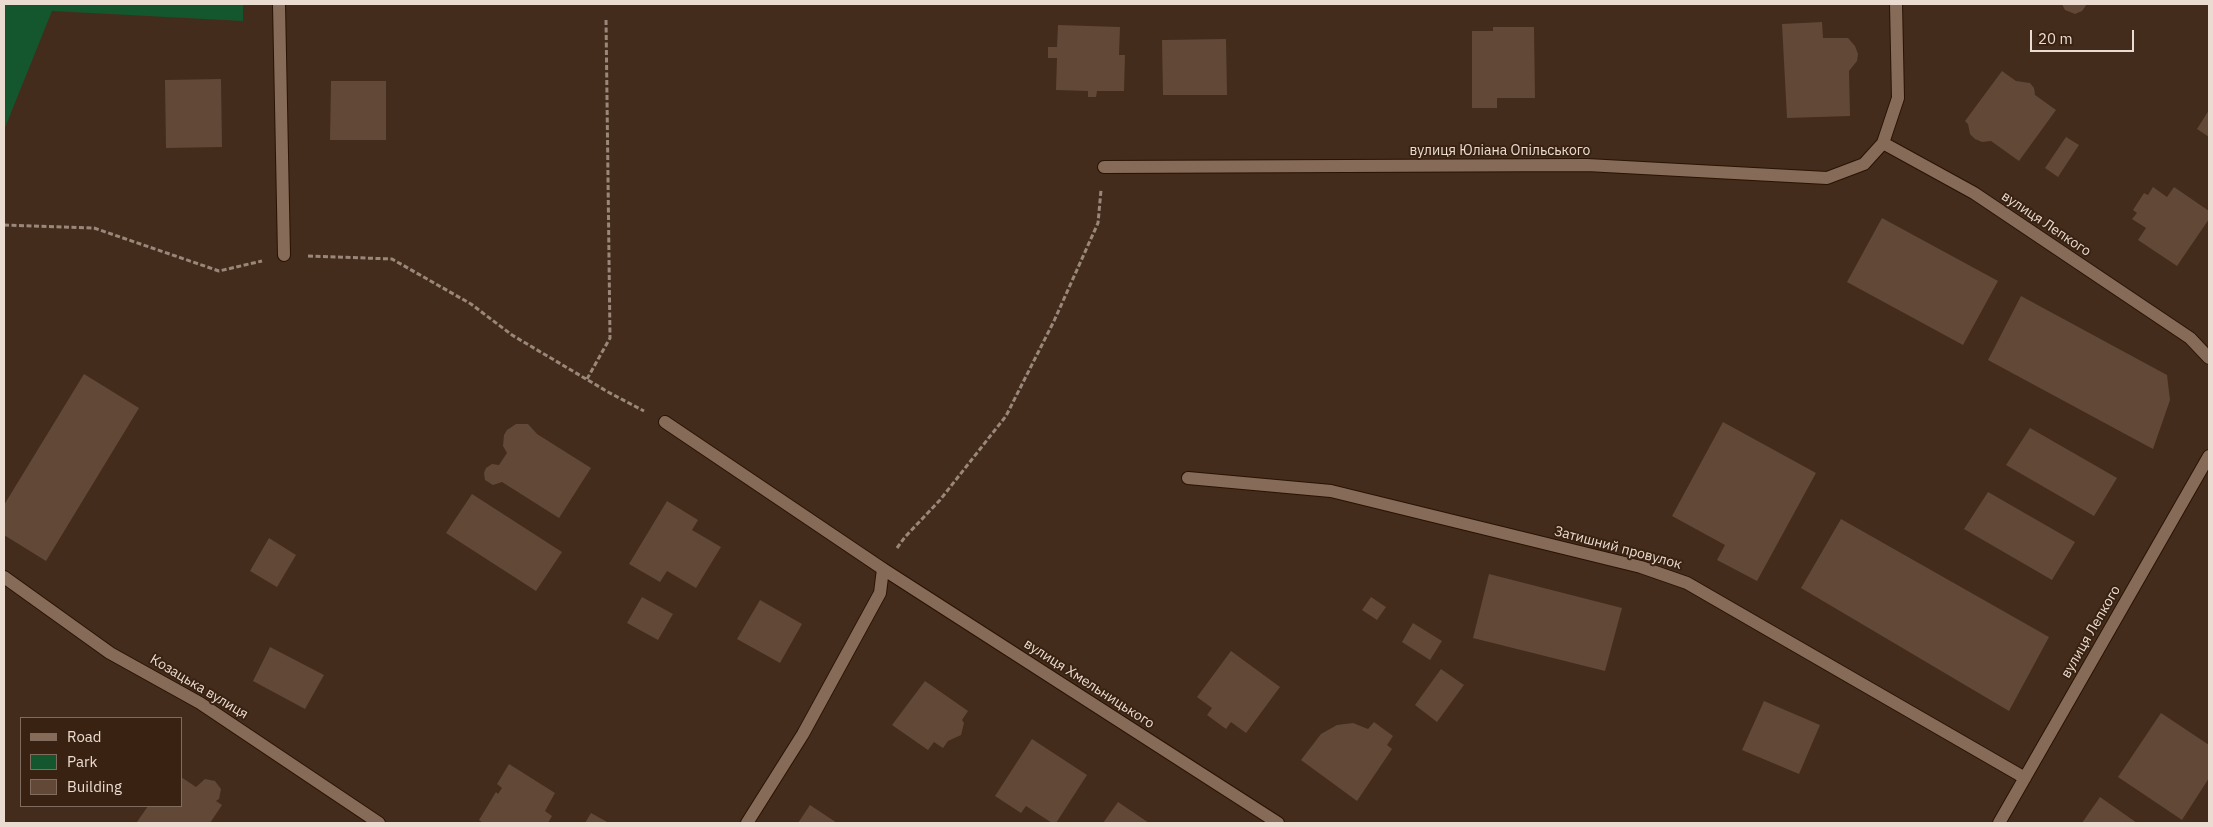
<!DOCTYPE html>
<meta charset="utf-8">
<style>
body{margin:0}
#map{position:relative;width:2213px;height:827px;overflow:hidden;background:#432c1b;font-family:"IBM Plex Sans",sans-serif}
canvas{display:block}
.frame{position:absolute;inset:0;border:5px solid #ebdcd1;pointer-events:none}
.legend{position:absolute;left:20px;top:717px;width:162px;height:90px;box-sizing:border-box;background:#392211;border:1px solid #806c5e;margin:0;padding:6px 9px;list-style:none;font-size:15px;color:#ebdcd1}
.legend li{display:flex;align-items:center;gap:10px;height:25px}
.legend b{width:25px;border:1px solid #806c5e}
.scale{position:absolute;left:2030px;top:30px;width:104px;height:22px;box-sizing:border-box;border:2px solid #ebdcd1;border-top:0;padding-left:6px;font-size:15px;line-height:18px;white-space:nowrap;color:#ebdcd1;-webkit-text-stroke:4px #392211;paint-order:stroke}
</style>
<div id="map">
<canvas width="2213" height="827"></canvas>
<div class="frame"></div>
<ul class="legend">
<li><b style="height:6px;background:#866b58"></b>Road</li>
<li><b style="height:14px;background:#14572f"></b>Park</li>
<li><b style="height:14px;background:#624837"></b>Building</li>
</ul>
<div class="scale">20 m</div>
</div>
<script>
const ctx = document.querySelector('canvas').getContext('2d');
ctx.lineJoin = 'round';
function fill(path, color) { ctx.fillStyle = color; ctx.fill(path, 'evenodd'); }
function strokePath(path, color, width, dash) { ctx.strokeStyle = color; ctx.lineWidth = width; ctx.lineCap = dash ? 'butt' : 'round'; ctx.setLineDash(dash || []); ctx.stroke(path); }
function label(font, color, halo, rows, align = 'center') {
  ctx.font = font + ' "IBM Plex Sans",sans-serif'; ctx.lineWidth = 4; ctx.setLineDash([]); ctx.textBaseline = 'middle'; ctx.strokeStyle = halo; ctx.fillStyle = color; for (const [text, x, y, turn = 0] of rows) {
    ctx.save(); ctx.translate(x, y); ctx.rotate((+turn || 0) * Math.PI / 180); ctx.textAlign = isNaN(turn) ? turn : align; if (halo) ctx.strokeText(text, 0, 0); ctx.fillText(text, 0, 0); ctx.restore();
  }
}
const green = new Path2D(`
 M4,4h239v17l-191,-10 -48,119z`);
const building = new Path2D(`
 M2062,4h25l-5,7 -7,3 -10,-4z
 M1822,22l1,16h25l7,8 3,8 -1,7 -8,10 1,45 -63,2 -5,-94z
 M1058,25l62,2 -1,28h6l-1,36h-27l-1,6h-8v-6l-32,-1 1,-32h-9v-11h9z
 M1493,27h41l1,71h-38v10h-25v-77h21z
 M1226,39l1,56h-64l-1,-55z
 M2002,71l14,10 14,2 4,5 1,7 21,15 -37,51 -28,-20 -9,1 -7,-3 -5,-5 -2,-10 -3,-3z
 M221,79l1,68 -56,1 -1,-68z
 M331,81h55v59h-56z
 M2209,110v27l-12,-8z
 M2066,137l13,8 -21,32 -13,-9z
 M2153,187l14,10 7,-10 35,24v8l-32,47 -39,-26 8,-12 -14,-9 5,-6 -4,-3 11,-17 4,2z
 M1882,218l116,63 -35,64 -116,-63z
 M2021,296l146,79 3,25 -17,49 -165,-89z
 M84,374l55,34 -93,153 -42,-26v-30z
 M1723,422l93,51 -59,108 -40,-21 8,-15 -53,-29z
 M516,424h12l9,10 54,34 -32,50 -57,-36 -9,3 -8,-5 -1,-7 2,-5 6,-4 7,1 8,-12 -4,-7 1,-11 3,-5z
 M2030,428l87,50 -23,38 -88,-51z
 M1988,492l87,50 -23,38 -88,-51z
 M472,494l90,58 -26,39 -90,-58z
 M667,501l31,19 -6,10 29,17 -25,41 -29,-17 -7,11 -31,-18z
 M1841,519l208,118 -40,74 -208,-123z
 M269,538l27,17 -19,32 -27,-16z
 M1489,574l133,34 -17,63 -132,-33z
 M642,597l31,17 -15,26 -31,-17z
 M1371,597l15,10 -9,13 -15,-10z
 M760,600l42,24 -22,39 -43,-24z
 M1413,623l29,18 -12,19 -28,-18z
 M270,647l54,28 -19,34 -52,-28z
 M1231,651l49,36 -34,46 -15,-11 -5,7 -19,-14 5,-7 -15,-11z
 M1441,669l23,16 -27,37 -22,-17z
 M925,681l43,30 -6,9 2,3 -3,12 -13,6 -5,7 -9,-6 -6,8 -36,-25z
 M1764,701l56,24 -21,49 -57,-24z
 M2161,713l48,32v33l-27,42 -64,-43z
 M1374,722l19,14 -6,9 5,4 -35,52 -56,-41 20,-26 16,-9 16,-2 15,6z
 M1032,739l55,36 -31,48h-4l-26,-17 -5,7 -26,-17z
 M509,764l46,29 -10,18 7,5 -4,7h-65l-4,-3 17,-28 2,2 4,-6 -5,-4z
 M181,777l15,10 9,-8 10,2 6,8 -2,10 -3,2 6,4 -12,18 -73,-1 11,-16h33z
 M2100,797l37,26h-55z
 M1118,802l31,21h-46z
 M810,805l27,18h-39z
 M591,813l18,10h-24z`);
const path = new Path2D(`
 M4,225l90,3 125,43 43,-10
 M308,256l84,3 79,45 41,31 96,57 36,19
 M587,379l23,-41 -4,-320
 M897,548l8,-11 35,-37 66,-84 48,-95 44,-98 3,-33`);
const minor = new Path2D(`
 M279,4l5,251
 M1883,143l91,50 216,145 19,20
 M1104,167l483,-2 240,13 37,-14 19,-21 15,-45 -2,-94
 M665,422l218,147 -3,24 -77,141 -56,89
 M1188,478l143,13 310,76 46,16 338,195
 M883,569l395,254
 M4,577l106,76 90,50 179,120
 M1999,823l210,-367`);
const streetNames = [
 ["вулиця Юліана Опільського",1500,151],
 ["вулиця Лепкого",2046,224,34],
 ["Затишний провулок",1618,548,15],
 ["вулиця Лепкого",2091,632,-60],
 ["вулиця Хмельницького",1089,684,33],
 ["Козацька вулиця",199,687,31]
];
fill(green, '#14572f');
fill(building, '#624837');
strokePath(minor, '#291304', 14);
strokePath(path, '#9a8779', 3, [5, 2.5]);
strokePath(minor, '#866b58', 12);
label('14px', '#ebdcd1', '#392211', streetNames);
</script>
